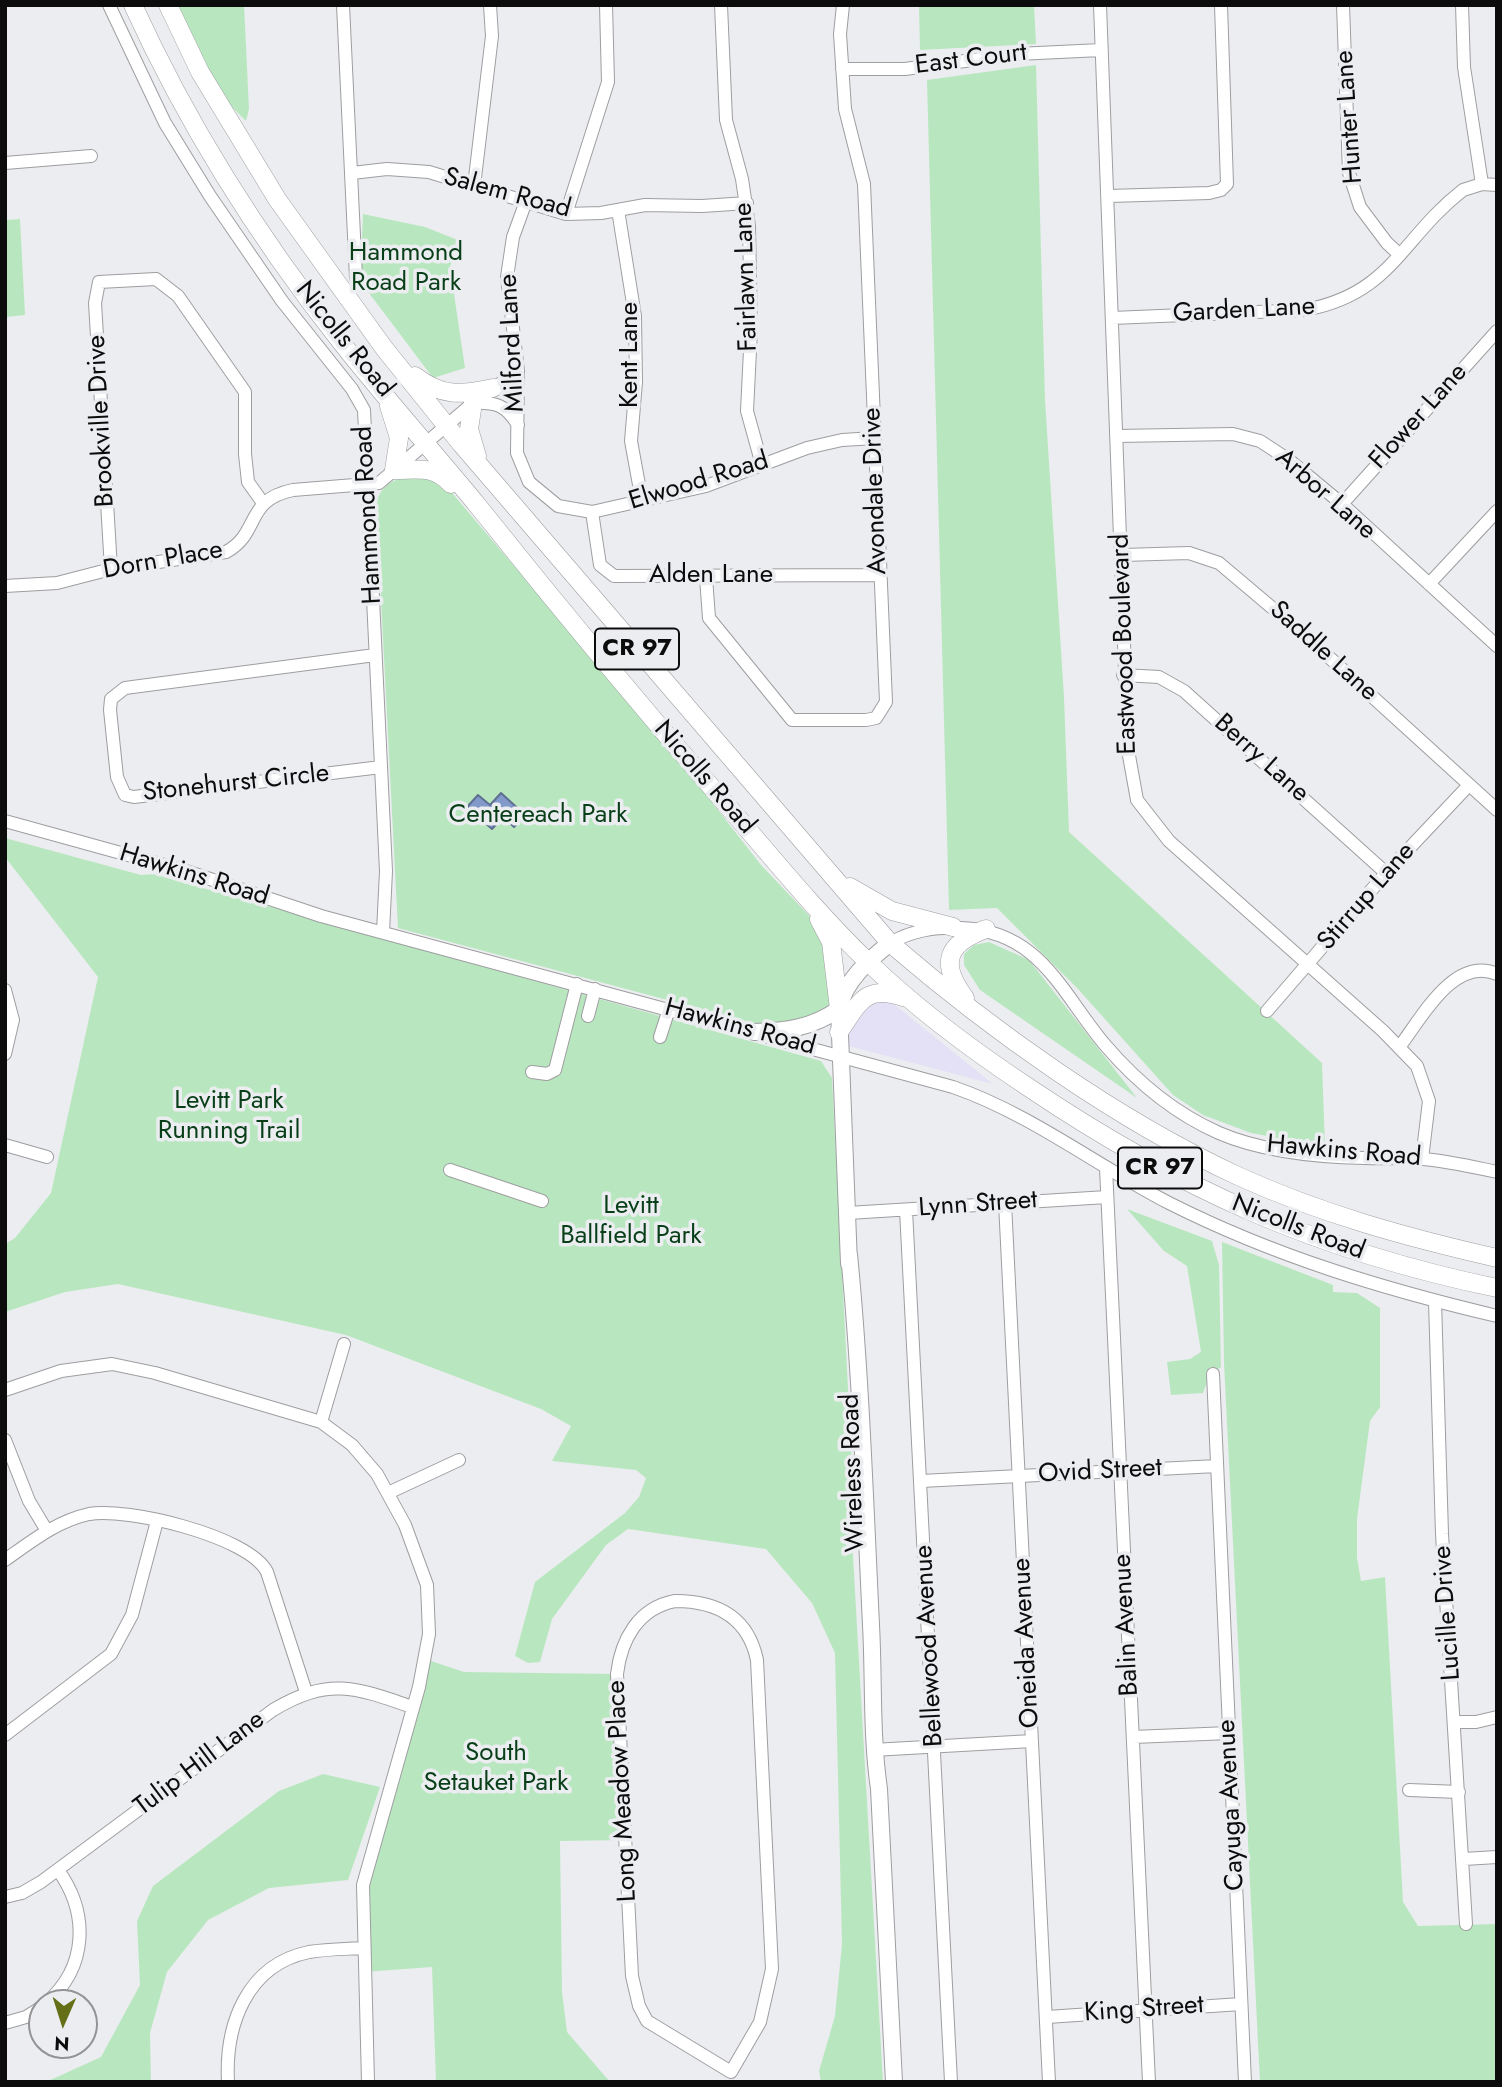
<!DOCTYPE html>
<style>
body{margin:0}
#map{position:relative;width:1502px;height:2087px;overflow:hidden;background:#ecedf0;font-family:Jost,sans-serif}
canvas{display:block}
.frame{position:absolute;inset:0;border:7px solid #0c0c0d;pointer-events:none}
.north{position:absolute;left:28px;top:1989px;width:70px;height:70px;box-sizing:border-box;background:#ecedf0;border:2px solid #929395;border-radius:50%;rotate:183deg;font-size:19px;font-weight:700;line-height:28px;text-align:center;color:#0c0c0d}
.north::after{content:'';display:block;margin:auto;width:24px;height:32px;background:#646f17;clip-path:polygon(50% 0,100% 100%,50% 72%,0 100%)}
</style>
<div id="map">
<canvas width="1502" height="2087"></canvas>
<div class="frame"></div>
<div class="north">N</div>
</div>
<script>
const ctx = document.querySelector('canvas').getContext('2d');
ctx.lineJoin = 'round';
function fill(path, color) { ctx.fillStyle = color; ctx.fill(path, 'evenodd'); }
function strokePath(path, color, width, dash) { ctx.strokeStyle = color; ctx.lineWidth = width; ctx.lineCap = dash ? 'butt' : 'round'; ctx.setLineDash(dash || []); ctx.stroke(path); }
function label(font, color, halo, rows, align = 'center') {
  ctx.font = font + ' Jost,sans-serif'; ctx.lineWidth = 7; ctx.setLineDash([]); ctx.textBaseline = 'middle'; ctx.strokeStyle = halo; ctx.fillStyle = color; for (const [text, x, y, turn = 0] of rows) {
    ctx.save(); ctx.translate(x, y); ctx.rotate((+turn || 0) * Math.PI / 180); ctx.textAlign = isNaN(turn) ? turn : align; if (halo) ctx.strokeText(text, 0, 0); ctx.fillText(text, 0, 0); ctx.restore();
  }
}
const commercial = new Path2D(`
 M880,993l113,91 -152,-40 17,-36z`);
const green = new Path2D(`
 M175,5h69l5,104 -3,12 -23,-23z
 M919,5h115l2,39 -116,6z
 M1036,65l9,335 19,297 5,135 253,231 3,84 -74,-14 -48,-18 -30,-20 -95,-106 -81,-81 -48,2 -22,-830z
 M363,214l62,13 33,13 -8,27 15,101 -32,10 -73,-97z
 M20,219l5,96 -20,2v-97z
 M436,474l250,295 75,96 59,62 8,13 3,74 -29,22 -404,-108 -22,-425c9,-29 33,-26 60,-29z
 M5,838l136,37 12,-1 668,187 11,17 21,408h-4l34,596h-62l-2,-11 16,-55 7,-72 -7,-291 -23,-50 -46,-54 -138,-20 -22,16 -54,74 -12,43 -12,1 -13,-7 20,-74 90,-69 14,-16 7,-19 -10,-8 -84,-9 19,-35 -30,-17 -195,-74 -228,-51 -53,8 -60,20v-68l10,-6 36,-45 47,-216 -93,-120z
 M989,942l40,18 108,138 -157,-108 -16,-25v-11l10,-9z
 M1127,1209l85,32 7,24 2,102 -12,9 -6,17 -32,2 -4,-33 23,-3 11,-7 -14,-86 -23,-15z
 M1222,1242l111,43v7l24,1 23,15v99l-10,14 -13,98v39l4,23 24,-4 18,325 15,24 79,-2v158h-237l-36,-719z
 M425,1659l39,13 153,2 8,166 -65,1 2,151 5,40 43,50h-174l-4,-115 -68,5 -2,-65z
 M323,1774l57,13 -32,93 -79,8 -61,32 -41,52 -17,61 1,49h-105l55,-25 39,-72 -3,-64 16,-35 126,-95z`);
const water = new Path2D(`
 M501,793l24,22 -11,12 -11,-10 -11,12 -25,-22 11,-12 12,10z`);
const minor = new Path2D(`
 M109,5l56,118 45,73 72,105 70,88 12,21 22,461 -3,61
 M343,5l13,273
 M721,5l5,115 16,59 7,47 2,104 -4,81 15,54
 M1100,5l28,745 9,50 32,41 214,190 34,35 12,35 -7,58
 M1343,5l6,168 11,34 27,36 13,12
 M1462,5l2,62 18,117
 M842,69h63l112,-15 84,-4
 M5,163l86,-7
 M352,173l35,-4 42,3 137,42 35,-1 44,-8 57,1 45,-3
 M474,186l18,-150 -2,-31
 M1109,196l100,-3 12,-3 6,-6 -6,-179
 M525,204l-12,33 -6,40 11,94 -1,82 12,29 29,24 34,6 114,-26 101,-38 35,-8 33,-2
 M618,210l17,106 1,66 -5,59 11,60
 M566,214l42,-132 -2,-77
 M1112,318l193,-8c87,-16 96,-72 158,-120l19,-6 15,1
 M473,403c23,-1 33,2 45,22
 M1117,436l116,-2 27,7 29,19 53,44 155,142
 M1342,504l155,-173
 M592,512l8,53 14,11 265,-1
 M1123,555l66,-2 30,10 90,76 188,171
 M111,569l-16,-266 4,-21 57,-3 22,17 67,96v62l3,28 15,21
 M706,577l3,41 83,102h74l10,-2 10,-16 -22,-518 -19,-75 -5,-75 3,-29
 M1429,584l68,-73
 M5,586l52,-3 54,-14 115,-17c35,-19 18,-52 67,-62l86,-7 94,-80 45,-32
 M375,655l-250,33 -14,11 -1,11 7,67 8,18 9,2 247,-30
 M1123,675l36,2 25,14 202,182
 M5,821l181,50 135,45 632,171c78,27 144,79 216,116 105,53 214,86 328,113
 M890,943c23,-13 45,-16 71,-15 80,3 100,65 145,118 31,36 70,68 113,87 44,19 98,24 146,25 19,1 39,-1 58,1 25,2 50,8 74,13
 M5,990l8,30 -8,34
 M1267,1011l119,-138 83,-88
 M588,1016l7,-27
 M660,1037l9,-28
 M1400,1046c21,-27 54,-91 97,-72
 M532,1072l15,2 8,-4 22,-86
 M5,1145l42,12
 M1106,1168l43,914
 M450,1170l92,31
 M1005,1203l44,879
 M906,1210l45,872
 M848,1213l259,-16
 M1435,1301l7,233 24,390
 M1213,1374l32,708
 M5,1390l56,-19 51,-7 43,9 166,49 31,23 25,29 28,51 22,60 2,49 -10,53 -56,198 5,197
 M321,1422l23,-78
 M5,1440l24,61 18,30
 M921,1481l296,-15
 M388,1493l71,-33
 M5,1560c27,-19 52,-39 84,-46 37,-7 160,22 178,58l39,120
 M675,1601c42,0 73,16 82,59l15,309 -12,53 -29,50 -84,-51 -8,-15 -7,-30 -15,-302c4,-34 21,-66 58,-73z
 M1456,1722h20l21,-5
 M5,1735l106,-81 21,-39 25,-94
 M1133,1737l96,-4
 M873,1750l159,-9
 M1409,1790l50,2
 M1464,1859l33,-2
 M5,1897l17,-4 19,-11 232,-172c55,-33 82,-23 139,-3
 M46,2003c42,-36 43,-90 12,-133
 M1047,2017l194,-13
 M5,2023l21,-6 16,-10
 M228,2082c-3,-56 18,-117 81,-130 17,-3 36,-3 54,-4`);
const major = new Path2D(`
 M754,1032c32,-1 58,-4 85,-23
 M849,1254c12,124 16,247 22,371 3,55 0,109 8,164l15,293
 M849,1264l-10,-255c5,-28 30,-49 51,-66`);
const highway = new Path2D(`
 M133,5c55,121 126,233 208,337 44,56 92,109 137,164 82,103 167,205 254,305 44,51 87,104 136,151 49,47 104,88 160,125 151,102 290,164 469,201
 M168,5l32,67 77,127 107,149 78,97 428,498c101,87 227,177 348,233 83,38 171,62 259,82
 M415,376c27,21 46,19 78,12
 M473,403l-4,26 8,27
 M389,406l10,32 -5,32c25,0 39,-5 57,14
 M850,887l42,24 61,16
 M819,919l12,23 8,67
 M965,998c-25,-34 -20,-54 21,-69
 M839,1032c20,-29 26,-48 64,-35`);
const shields = [
 [637,649,84],
 [1160,1168,84]
];
const shieldNames = [
 ["CR 97",637,649],
 ["CR 97",1160,1168]
];
const streetNames = [
 ["East Court",971,60,-7],
 ["Hunter Lane",1350,117,-94],
 ["Salem Road",507,194,15],
 ["Fairlawn Lane",747,277,-92],
 ["Garden Lane",1244,311,-3],
 ["Nicolls Road",344,340,51],
 ["Milford Lane",513,343,-93],
 ["Kent Lane",631,355,-90],
 ["Flower Lane",1419,417,-48],
 ["Brookville Drive",102,421,-93],
 ["Elwood Road",699,482,-17],
 ["Avondale Drive",876,491,-92],
 ["Arbor Lane",1325,495,41],
 ["Hammond Road",369,515,-93],
 ["Dorn Place",163,561,-10],
 ["Alden Lane",711,576],
 ["Eastwood Boulevard",1125,644,-92],
 ["Saddle Lane",1323,652,42],
 ["Berry Lane",1261,759,42],
 ["Nicolls Road",704,778,49],
 ["Stonehurst Circle",236,784,-6],
 ["Hawkins Road",194,876,17],
 ["Stirrup Lane",1367,897,-49],
 ["Hawkins Road",740,1028,15],
 ["Hawkins Road",1344,1152,5],
 ["Lynn Street",978,1205,-4],
 ["Nicolls Road",1298,1228,21],
 ["Ovid Street",1100,1472,-3],
 ["Wireless Road",854,1473,-92],
 ["Lucille Drive",1448,1613,-94],
 ["Balin Avenue",1127,1625,-93],
 ["Oneida Avenue",1027,1643,-93],
 ["Bellewood Avenue",930,1646,-93],
 ["Tulip Hill Lane",200,1764,-37],
 ["Long Meadow Place",623,1791,-93],
 ["Cayuga Avenue",1232,1805,-93],
 ["King Street",1144,2010,-4]
];
const parkNames = [
 ["Hammond",406,254],
 ["Road Park",406,284],
 ["Centereach Park",538,816],
 ["Levitt Park",229,1102],
 ["Running Trail",229,1132],
 ["Levitt",631,1207],
 ["Ballfield Park",631,1237],
 ["South",496,1754],
 ["Setauket Park",496,1784]
];
fill(commercial, '#e4e0f6');
fill(green, '#b8e7bf');
fill(water, '#829aca');
strokePath(water, '#5f6f91', 2);
strokePath(minor, '#9e9ea1', 14);
strokePath(major, '#9e9ea1', 18);
strokePath(highway, '#9e9ea1', 19);
strokePath(minor, '#fff', 12);
strokePath(major, '#fff', 16);
strokePath(highway, '#fff', 18);
for (const [x, y, w] of shields) { const box = new Path2D(); box.roundRect(x - w / 2, y - 20.5, w, 41, 5); ctx.fillStyle = '#ecedf0'; ctx.fill(box); strokePath(box, '#0c0c0d', 2); }
label('bold 24px', '#0c0c0d', null, shieldNames);
label('26px', '#0c0c0d', '#ecedf0', streetNames);
label('26px', '#083f18', '#ecedf0', parkNames);
</script>
